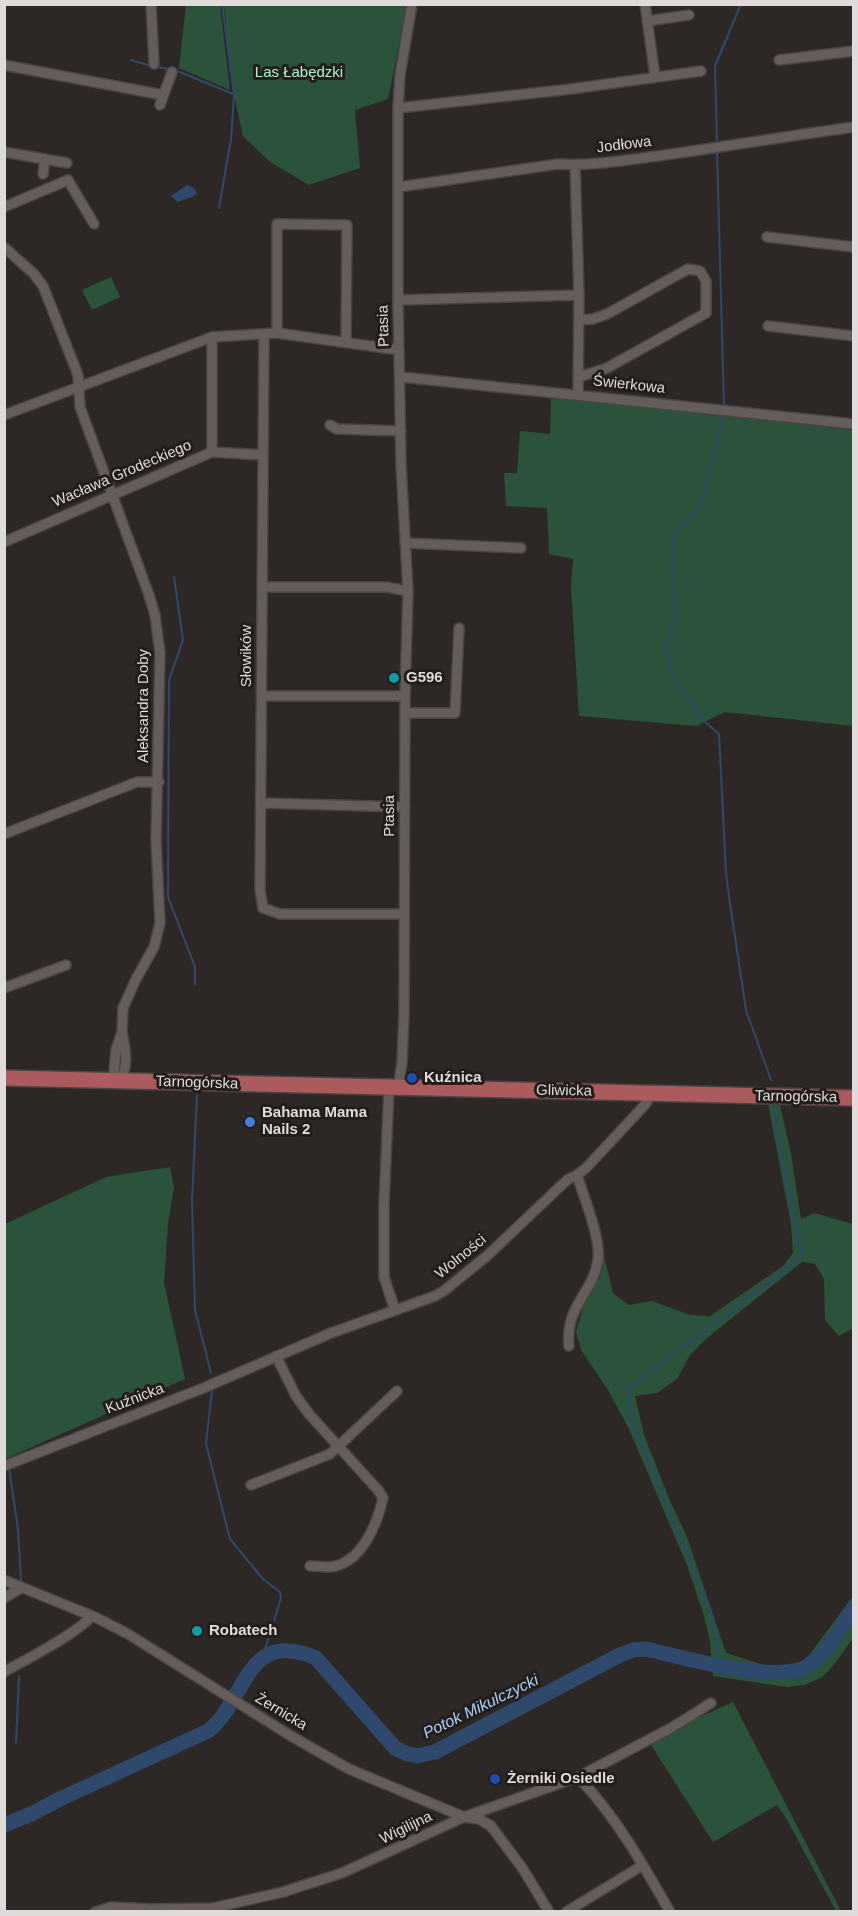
<!DOCTYPE html>
<meta charset="utf-8">
<style>
body{margin:0}
#map{position:relative;width:858px;height:1916px;overflow:hidden;background:#2d2825;font-family:Arial,sans-serif}
canvas{display:block}
.frame{position:absolute;inset:0;border:6px solid #dfdbda;pointer-events:none}
</style>
<div id="map">
<canvas width="858" height="1916"></canvas>
<div class="frame"></div>
</div>
<script>
const ctx = document.querySelector('canvas').getContext('2d');
ctx.lineJoin = 'round';
function fill(path, color) { ctx.fillStyle = color; ctx.fill(path, 'evenodd'); }
function strokePath(path, color, width, dash) { ctx.strokeStyle = color; ctx.lineWidth = width; ctx.lineCap = dash ? 'butt' : 'round'; ctx.setLineDash(dash || []); ctx.stroke(path); }
function label(font, color, halo, rows, align = 'center') {
  ctx.font = font + ' Arial,sans-serif'; ctx.lineWidth = 6; ctx.setLineDash([]); ctx.textBaseline = 'middle'; ctx.strokeStyle = halo; ctx.fillStyle = color; for (const [text, x, y, turn = 0] of rows) {
    ctx.save(); ctx.translate(x, y); ctx.rotate((+turn || 0) * Math.PI / 180); ctx.textAlign = isNaN(turn) ? turn : align; if (halo) ctx.strokeText(text, 0, 0); ctx.fillText(text, 0, 0); ctx.restore();
  }
}
const green = new Path2D(`
 M186,5h34l10,85 -51,-22z
 M224,5h183l-19,94 -33,11 5,58 -51,17 -39,-23 -27,-26 -11,-50z
 M111,277l9,20 -28,13 -10,-20z
 M555,396l298,34v296l-128,-14 -29,14 -117,-10 -8,-130 2,-27 -24,-5 -2,-46 -41,-2 -2,-33h13l3,-42 30,3 1,-37z
 M768,1104l12,1 11,49 10,65 13,-6 39,11v104l-14,8 -14,-16 -1,-41 -9,-15 -13,-2 -95,76 -17,17 -13,24 -20,14 -22,3 9,39 26,66 17,36 39,116 44,14h26l14,-13 43,-58v42l-20,28 -12,12 -17,7 -17,2 -74,-11 -3,-35 -6,-25 -17,-51 -58,-136 -21,-39 -27,-40 -5,-18 7,-25 17,-30 4,-21 9,37 16,12 23,-4 38,14 20,1 73,-50 10,-13 -2,-29z
 M170,1167l4,20 -6,37 -4,58 21,97 -180,80v-235l101,-47z
 M733,1702l108,209h-5l-50,-93 -9,-13 -64,37 -62,-97 42,-25z`);
const water = new Path2D(`
 M187,185l8,4 2,5c-6,5 -12,4 -19,8l-7,-6z`);
const stream = new Path2D(`
 M131,60l20,6
 M157,67l12,2
 M175,70l58,24
 M717,143l-2,-77 26,-62
 M717,152l7,253
 M219,208l12,-69 3,-44 -12,-91
 M723,417l-22,90 -27,27 -2,46 5,31 -11,34 7,32 32,45 14,12 7,139 3,24 17,113 25,70
 M174,577l9,63 -14,40 -1,217 27,70v17
 M197,1095l-5,106 3,109 16,63
 M212,1391l-6,52 24,96 33,40 17,13 1,6 -19,61
 M9,1468l9,61 3,52
 M720,1664l-1,-19 -8,-33 -79,-190 -4,-34 152,-113 22,-20 -29,-144
 M16,1743l3,-67`);
const river = new Path2D(`
 M4,1825l27,-11 31,-16 146,-67c39,-30 37,-104 108,-73l79,90 10,5 12,3 18,-4 185,-97 13,-5 13,-1c36,8 131,36 162,17 20,-13 32,-39 46,-58`);
const minor = new Path2D(`
 M151,4l3,60
 M645,4l10,72
 M647,21l42,-6
 M779,60l75,-9
 M4,65l159,30
 M160,105l12,-33
 M398,108l173,-19 130,-18
 M4,152l63,11
 M575,165l4,130 -1,100
 M43,174l2,-15
 M399,187l159,-23c33,2 67,-4 100,-8 65,-9 130,-20 196,-29
 M4,207l64,-27 26,44
 M767,237l87,10
 M4,247l30,27 9,12 35,89 2,32 69,188 6,20 5,38 -4,187 4,83 -6,24 -19,34 -12,27 -1,24 -6,18 -2,23 5,8c11,-15 6,-32 3,-49
 M398,300l181,-5
 M579,320l14,-1 14,-5 81,-45 12,2 6,10v32l-99,55 -28,9
 M768,326l86,10
 M277,333v-109l70,1 -1,117
 M264,334l-4,556 3,18 17,6h124
 M401,377l453,47
 M4,415l208,-78 65,-4 122,17
 M330,425l7,4 64,2
 M212,452v-115
 M212,452l51,3
 M4,542l208,-90
 M405,543l116,5
 M263,587h123l22,4
 M262,696h143
 M405,713h50l4,-85
 M261,803l144,4
 M4,834l133,-52h22
 M4,988l62,-23
 M389,1088l-5,116v73l11,33
 M398,1088l4,-25 2,-48 1,-319 3,-105 -7,-126 -3,-165v-192l2,-33 12,-71
 M569,1346c-4,-41 24,-52 29,-86 3,-21 -14,-63 -21,-85
 M276,1356l20,40 13,18 69,76 5,8c-6,27 -22,66 -53,69 -6,0 -14,-1 -20,-1
 M4,1466l197,-77 130,-56 104,-37 10,-6 43,-35 79,-75 10,-5 9,-7 56,-60 5,-6 1,-9
 M251,1485l79,-31 67,-63
 M4,1580l93,38 31,16 163,102 58,33 115,48 15,2 12,7 32,43 26,43
 M4,1598l17,-10
 M4,1672c19,-11 78,-41 87,-56
 M578,1777c37,38 66,89 92,135
 M95,1912l16,-5 40,2 62,-1 70,-16 59,-19 122,-56 114,-40 93,-49 40,-25
 M566,1912l77,-47`);
const primary = new Path2D(`
 M4,1078l850,20`);
const markers = [
 [394,678,6,"#0f9aa8"],
 [412,1078,6,"#1a4fb4"],
 [250,1122,6,"#3f7fe0"],
 [197,1631,6,"#0f9aa8"],
 [495,1779,6,"#1a4fb4"]
];
const parkNames = [
 ["Las Łabędzki",299,73]
];
const streetNames = [
 ["Jodłowa",624,145,-7],
 ["Ptasia",384,326,-92],
 ["Świerkowa",629,385,6],
 ["Wacława Grodeckiego",122,474,-23],
 ["Słowików",247,656,-90],
 ["Aleksandra Doby",144,706,-90],
 ["Ptasia",390,816,-90],
 ["Tarnogórska",197,1083,2],
 ["Gliwicka",564,1091,1],
 ["Tarnogórska",796,1097,1],
 ["Wolności",461,1257,-39],
 ["Kuźnicka",135,1399,-21],
 ["Żernicka",281,1712,31],
 ["Wigilijna",406,1828,-26]
];
const poiNames = [
 ["G596",406,678],
 ["Kuźnica",424,1078],
 ["Bahama Mama",262,1113],
 ["Nails 2",262,1130],
 ["Robatech",209,1631],
 ["Żerniki Osiedle",507,1779]
];
const waterNames = [
 ["Potok Mikulczycki",481,1707,-26]
];
fill(green, '#2b523a');
fill(water, '#2e496c');
strokePath(stream, '#2e496c', 2);
strokePath(river, '#2e496c', 15);
strokePath(minor, '#4a4544', 12);
strokePath(primary, '#4a4544', 18);
strokePath(minor, '#645d5b', 9);
strokePath(primary, '#ab5a5d', 15);
for (const [x, y, r, color] of markers) { const dot = new Path2D(); dot.arc(x, y, r, 0, 2 * Math.PI); ctx.fillStyle = color; ctx.fill(dot); strokePath(dot, '#231e1c', 2); }
label('15px', '#aaf3c4', '#231e1c', parkNames);
label('15px', '#dfdbda', '#231e1c', streetNames);
label('bold 15px', '#dfdbda', '#231e1c', poiNames, 'left');
label('italic 16px', '#a9cefe', '#231e1c', waterNames);
</script>
